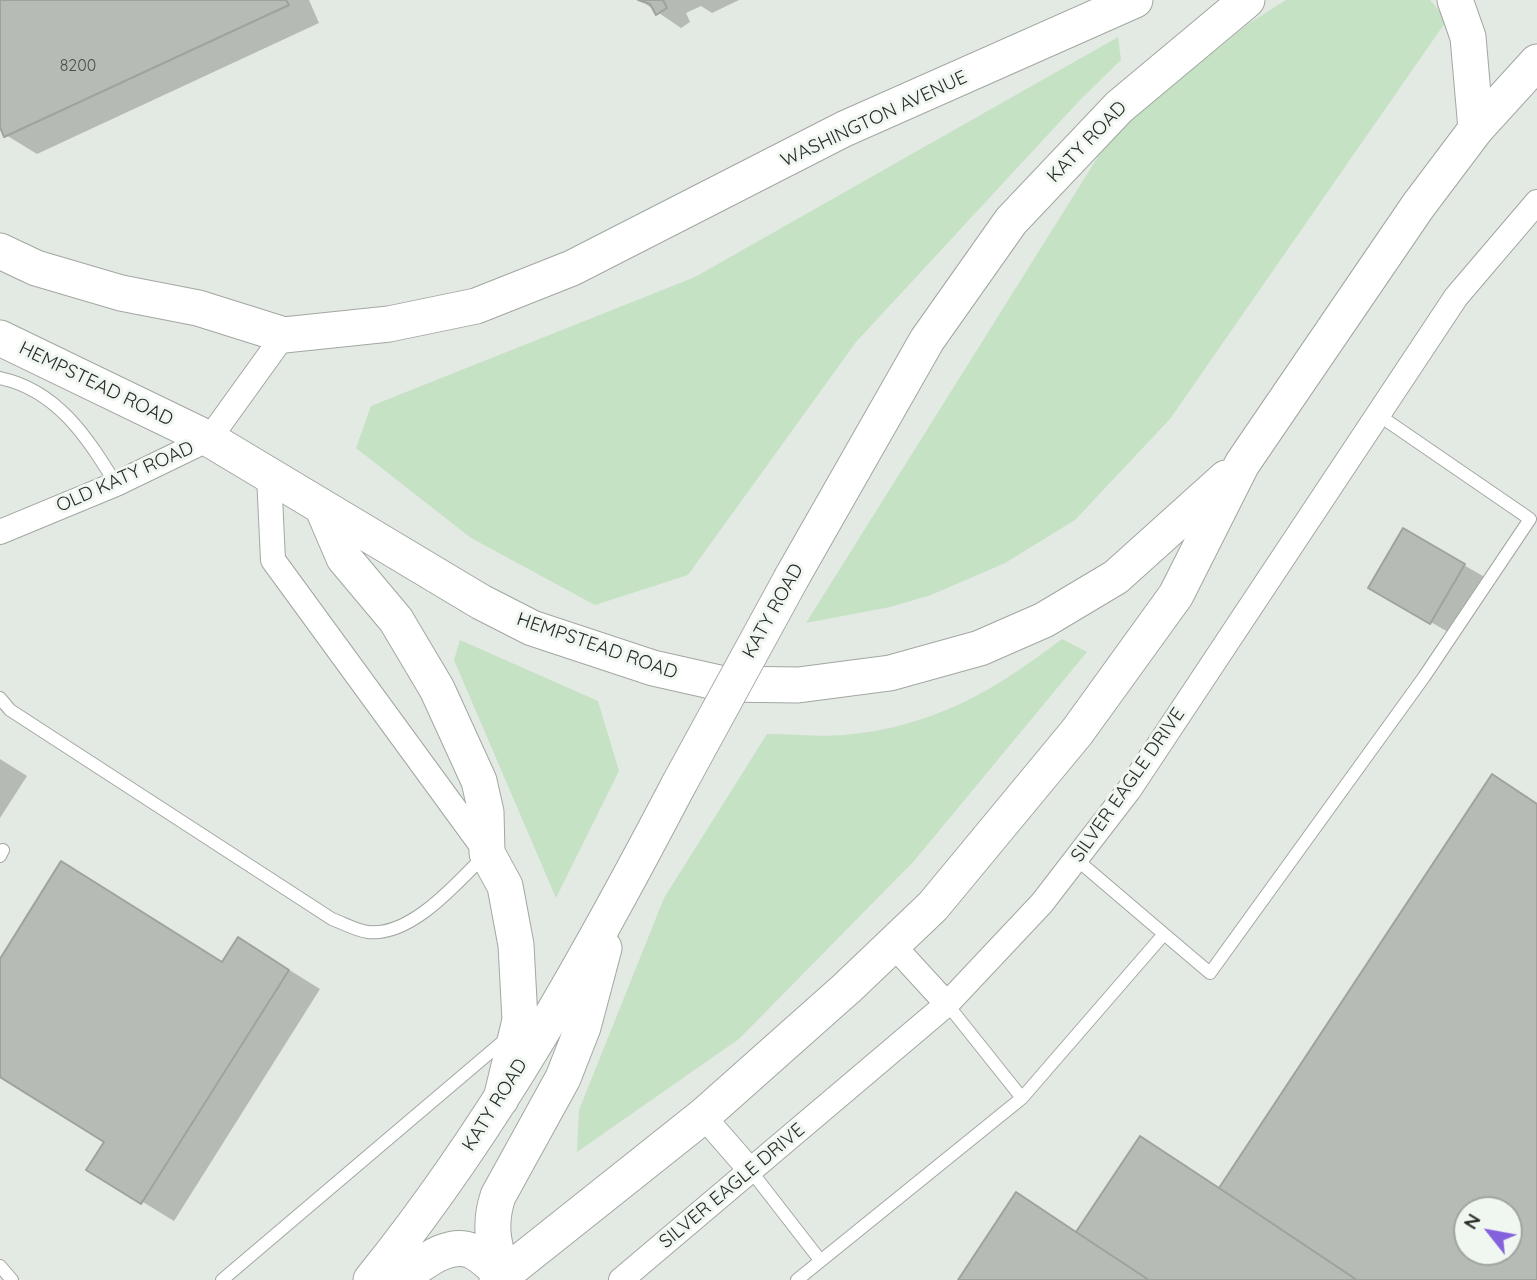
<!DOCTYPE html>
<style>
body{margin:0}
#map{position:relative;width:1537px;height:1280px;overflow:hidden;background:#e3e9e3;font-family:Quicksand,sans-serif}
canvas{display:block}
.north{position:absolute;left:1453px;top:1196px;width:70px;height:70px;box-sizing:border-box;background:#f0f6f0;border:2px solid #a0a5a0;border-radius:50%;rotate:301deg;font-size:19px;font-weight:700;line-height:28px;text-align:center;color:#292b29}
.north::after{content:'';display:block;margin:auto;width:24px;height:32px;background:#8562dd;clip-path:polygon(50% 0,100% 100%,50% 72%,0 100%)}
</style>
<div id="map">
<canvas width="1537" height="1280"></canvas>
<div class="north">N</div>
</div>
<script>
const ctx = document.querySelector('canvas').getContext('2d');
ctx.lineJoin = 'round';
function fill(path, color) { ctx.fillStyle = color; ctx.fill(path, 'evenodd'); }
function strokePath(path, color, width, dash) { ctx.strokeStyle = color; ctx.lineWidth = width; ctx.lineCap = dash ? 'butt' : 'round'; ctx.setLineDash(dash || []); ctx.stroke(path); }
function label(font, color, halo, rows, align = 'center') {
  ctx.font = font + ' Quicksand,sans-serif'; ctx.lineWidth = 6; ctx.setLineDash([]); ctx.textBaseline = 'middle'; ctx.strokeStyle = halo; ctx.fillStyle = color; for (const [text, x, y, turn = 0] of rows) {
    ctx.save(); ctx.translate(x, y); ctx.rotate((+turn || 0) * Math.PI / 180); ctx.textAlign = isNaN(turn) ? turn : align; if (halo) ctx.strokeText(text, 0, 0); ctx.fillText(text, 0, 0); ctx.restore();
  }
}
const green = new Path2D(`
 M1286,0h144l17,20 -277,399 -95,101 -70,43 -74,32 -41,12 -84,16 305,-487 137,-112z
 M1118,37l3,23 -41,40 -224,242 -168,233 -93,30 -124,-67 -115,-90 15,-42 324,-129z
 M1062,639l25,13 -173,209 -175,178 -162,113 2,-42 85,-212 103,-164c25,0 51,3 76,1 88,-7 151,-44 219,-96z
 M460,640l138,61 21,70 -63,127 -102,-238z`);
const shadow = new Path2D(`
 M1,0h308l10,23 -282,131 -31,-19 -6,-12z
 M640,0h99l-27,13 -11,-7 -15,7 4,9 -9,6z
 M1403,530l85,49 -33,57 -85,-49z
 M0,759l27,17 -27,42z
 M270,958l50,31 -146,232 -85,-52 17,-27 -106,-67v-113l223,1z`);
const building = new Path2D(`
 M0,0h286l3,5 -285,132 -4,-10z
 M638,0h25l4,8 -11,7 -6,-11z
 M1403,528l62,36 -35,60 -62,-36z
 M1492,774l45,30v476h-180l-138,-92zM1467,1210h42v42h-42z
 M61,861l161,101 16,-25 51,33 -148,234 -55,-34 18,-28 -104,-65v-118z
 M1140,1136l79,52 138,92h-208l-73,-48z
 M1016,1192l60,40 73,48h-191z`);
const lane = new Path2D(`
 M0,378c57,12 87,59 116,106
 M0,698l10,12 322,209c11,4 25,12 36,13 43,5 89,-49 116,-76
 M0,856l3,-6
 M1164,934l46,39 214,-296 106,-158 -153,-105
 M1022,1098l142,-164 -88,-75
 M751,1171l69,89
 M0,1266l12,14
 M222,1280l285,-242
 M797,1280l225,-182 -75,-94`);
const street = new Path2D(`
 M269,476l4,84 214,293
 M0,532l116,-48 93,-45 75,-104
 M893,945l54,59
 M703,1116l48,55
 M621,1280l326,-276 95,-101 87,-113 327,-493 81,-95`);
const secondary = new Path2D(`
 M1455,0l13,37 8,92
 M0,251l36,17 85,25 77,15 86,27 105,-11 87,-18 96,-38 272,-139 291,-129
 M0,338l209,101 272,163 51,26 121,40 71,16 74,1 92,-12 90,-25 64,-28 72,-43 110,-99
 M323,509l21,49 52,62 41,69 42,92 7,31 1,41 18,33 11,59 4,75 -19,79
 M792,577l135,-237 84,-119 108,-114 128,-107
 M503,1275c-9,-29 -15,-49 -5,-79l65,-118 20,-51 21,-79
 M371,1280c123,-152 218,-324 308,-496
 M398,1280c21,-13 48,-40 74,-29 11,5 22,17 31,24
 M497,1280l206,-164 144,-128 86,-82 144,-174 99,-137 66,-131 176,-258 58,-77 61,-67`);
const secondaryBridge = new Path2D(`
 M679,784l113,-207`);
const numberNames = [
 ["8200",78,66]
];
const streetNames = [
 ["WASHINGTON AVENUE",874,119,-25],
 ["KATY ROAD",1087,142,-46],
 ["HEMPSTEAD ROAD",96,384,26],
 ["OLD KATY ROAD",125,477,-24],
 ["KATY ROAD",773,611,-61],
 ["HEMPSTEAD ROAD",597,646,19],
 ["SILVER EAGLE DRIVE",1128,785,-55],
 ["KATY ROAD",495,1105,-58],
 ["SILVER EAGLE DRIVE",732,1186,-40]
];
fill(green, '#c6e2c4');
fill(shadow, '#0003');
fill(building, '#b6bbb5');
strokePath(building, '#9ea39e', 2);
strokePath(lane, '#a2a7a1', 14);
strokePath(street, '#a2a7a1', 26);
strokePath(secondary, '#a2a7a1', 37);
strokePath(lane, '#fff', 12);
strokePath(street, '#fff', 24);
strokePath(secondary, '#fff', 35);
strokePath(secondaryBridge, '#a2a7a1', 37, []);
strokePath(secondaryBridge, '#fff', 35);
label('16px', '#4c4f4c', null, numberNames);
label('19px', '#292b29', '#f0f6f0', streetNames);
</script>
